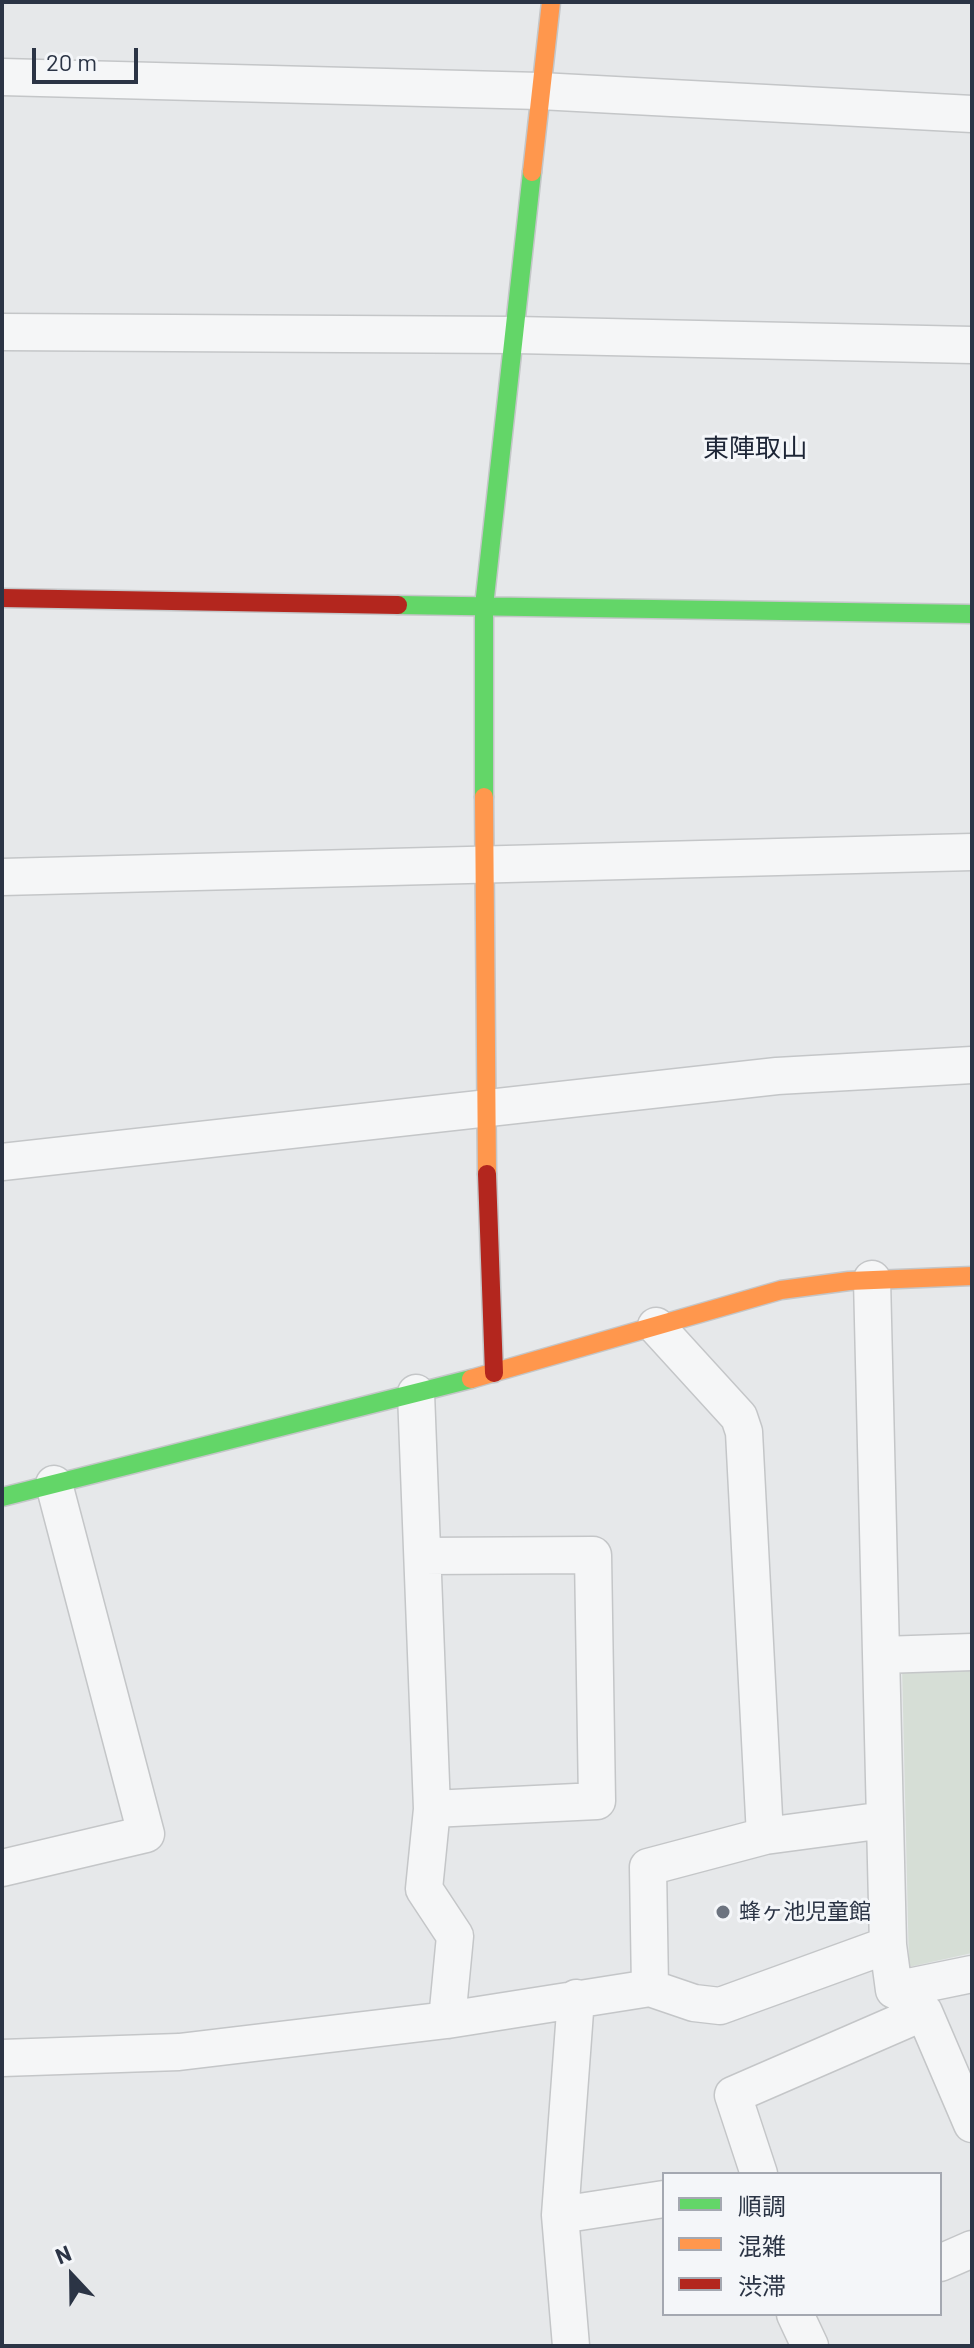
<!DOCTYPE html>
<meta charset="utf-8">
<style>
body{margin:0}
#map{position:relative;width:974px;height:2348px;overflow:hidden;background:#e6e8ea;font-family:Barlow,"Noto Sans JP",sans-serif}
canvas{display:block}
.frame{position:absolute;inset:0;border:4px solid #2b3445;pointer-events:none}
.legend{position:absolute;left:662px;top:2172px;width:280px;height:144px;box-sizing:border-box;background:#f4f6f9;border:2px solid #a4a8b1;margin:0;padding:10px 14px;list-style:none;font-size:24px;color:#2b3445}
.legend li{display:flex;align-items:center;gap:16px;height:40px}
.legend b{width:40px;border:2px solid #a4a8b1}
.north{position:absolute;left:32px;top:2236px;width:80px;height:80px;-webkit-text-stroke:6px #f4f6f9;paint-order:stroke;rotate:338deg;font-size:22px;font-weight:700;line-height:32px;text-align:center;color:#2b3445}
.north::after{content:'';display:block;margin:auto;width:28px;height:36px;background:#2b3445;clip-path:polygon(50% 0,100% 100%,50% 72%,0 100%)}
.scale{position:absolute;left:32px;top:48px;width:106px;height:36px;box-sizing:border-box;border:4px solid #2b3445;border-top:0;padding-left:10px;font-size:24px;line-height:28px;white-space:nowrap;color:#2b3445;-webkit-text-stroke:6px #f4f6f9;paint-order:stroke}
</style>
<div id="map">
<canvas width="974" height="2348"></canvas>
<div class="frame"></div>
<ul class="legend">
<li><b style="height:10px;background:#63d668"></b>順調</li>
<li><b style="height:10px;background:#ff974d"></b>混雑</li>
<li><b style="height:10px;background:#b3261e"></b>渋滞</li>
</ul>
<div class="north">N</div>
<div class="scale">20 m</div>
</div>
<script>
const ctx = document.querySelector('canvas').getContext('2d');
ctx.lineJoin = 'round';
function fill(path, color) { ctx.fillStyle = color; ctx.fill(path, 'evenodd'); }
function strokePath(path, color, width, dash) { ctx.strokeStyle = color; ctx.lineWidth = width; ctx.lineCap = dash ? 'butt' : 'round'; ctx.setLineDash(dash || []); ctx.stroke(path); }
function label(font, color, halo, rows, align = 'center') {
  ctx.font = font + ' Barlow,"Noto Sans JP",sans-serif'; ctx.lineWidth = 6; ctx.setLineDash([]); ctx.textBaseline = 'middle'; ctx.strokeStyle = halo; ctx.fillStyle = color; for (const [text, x, y, turn = 0] of rows) {
    ctx.save(); ctx.translate(x, y); ctx.rotate((+turn || 0) * Math.PI / 180); ctx.textAlign = isNaN(turn) ? turn : align; if (halo) ctx.strokeText(text, 0, 0); ctx.fillText(text, 0, 0); ctx.restore();
  }
}
const green = new Path2D(`
 M972,1662v291l-63,14 -7,-302z`);
const street = new Path2D(`
 M2,77l538,14 432,23
 M2,332l514,3 456,10
 M2,877l970,-25
 M2,1162l775,-86 195,-11
 M872,1279l16,666 6,45 78,-16
 M656,1326l83,91 5,15 21,404
 M416,1393l16,416 -8,80 31,47 -8,84
 M423,1556l170,-1 4,246 -165,8
 M882,1655l90,-3
 M2,1868l144,-34 -92,-350
 M650,1988l-2,-121 117,-31 120,-16
 M2,2058l177,-6 268,-32 203,-32 44,15 26,3 168,-61
 M759,2174l-26,-79 191,-83 48,112
 M560,2215l104,-16
 M940,2263l32,-14
 M795,2314l15,32
 M571,2346l-11,-131 16,-217`);
const fast = new Path2D(`
 M398,605l574,9
 M484,797v-191l48,-434
 M2,1497l469,-118`);
const slow = new Path2D(`
 M532,172l19,-170
 M484,797l3,377
 M471,1379l310,-89 68,-9 123,-5`);
const jam = new Path2D(`
 M2,598l396,7
 M487,1174l7,199`);
const markers = [
 [723,1912,8,"#6c737f"]
];
const poiNames = [
 ["蜂ヶ池児童館",739,1912]
];
const quarterNames = [
 ["東陣取山",755,448]
];
fill(green, '#d6ded6');
strokePath(street, '#c4c6c8', 39);
strokePath(fast, '#c4c6c8', 21);
strokePath(slow, '#c4c6c8', 21);
strokePath(jam, '#c4c6c8', 21);
strokePath(street, '#f5f6f7', 36);
strokePath(fast, '#63d668', 18);
strokePath(slow, '#ff974d', 18);
strokePath(jam, '#b3261e', 18);
for (const [x, y, r, color] of markers) { const dot = new Path2D(); dot.arc(x, y, r, 0, 2 * Math.PI); ctx.fillStyle = color; ctx.fill(dot); strokePath(dot, '#f4f6f9', 3); }
label('22px', '#2b3445', '#f4f6f9', poiNames, 'left');
label('26px', '#1d2536', '#f4f6f9', quarterNames);
</script>
